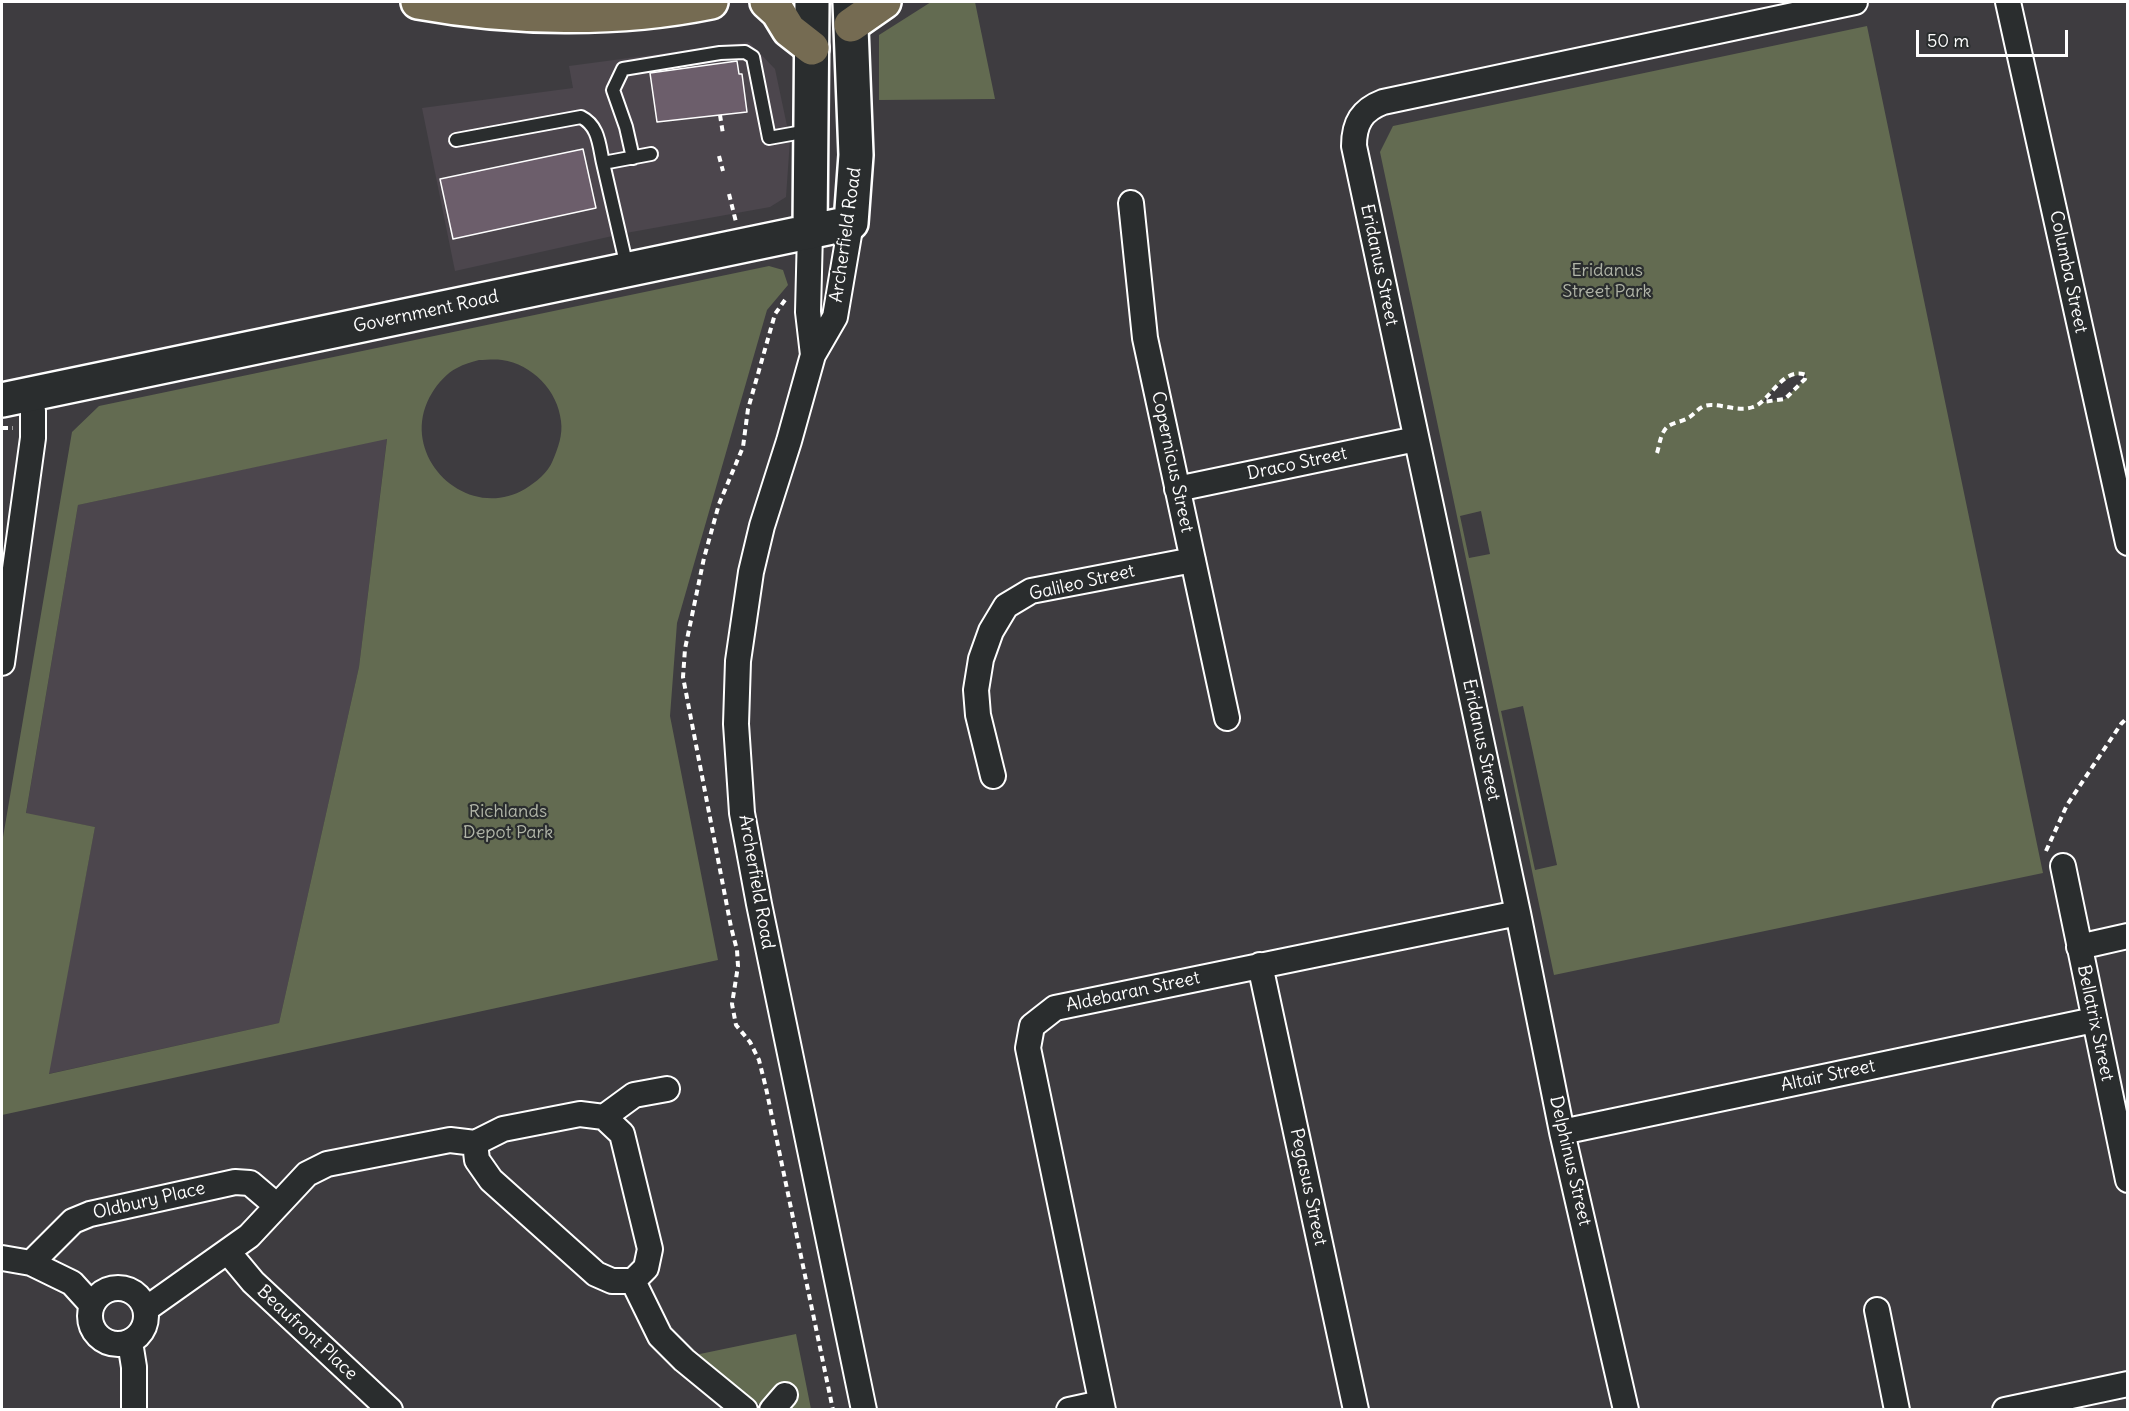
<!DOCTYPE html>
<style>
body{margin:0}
#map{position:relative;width:2129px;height:1411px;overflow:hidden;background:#3e3c40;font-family:Delius,sans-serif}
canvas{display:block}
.frame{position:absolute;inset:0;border:3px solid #fff;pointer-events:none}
.scale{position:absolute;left:1916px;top:30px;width:152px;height:27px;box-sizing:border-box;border:3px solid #fff;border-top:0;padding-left:8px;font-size:18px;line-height:21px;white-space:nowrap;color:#fff;-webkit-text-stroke:4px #2a2d2e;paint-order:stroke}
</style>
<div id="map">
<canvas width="2129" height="1411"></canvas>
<div class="frame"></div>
<div class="scale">50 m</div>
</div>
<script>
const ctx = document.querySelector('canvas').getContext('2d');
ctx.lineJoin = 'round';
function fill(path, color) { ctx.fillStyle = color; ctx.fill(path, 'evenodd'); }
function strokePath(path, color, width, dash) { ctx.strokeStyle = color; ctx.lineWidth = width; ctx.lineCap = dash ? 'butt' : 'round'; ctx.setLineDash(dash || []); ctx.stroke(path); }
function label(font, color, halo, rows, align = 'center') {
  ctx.font = font + ' Delius,sans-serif'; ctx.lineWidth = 4.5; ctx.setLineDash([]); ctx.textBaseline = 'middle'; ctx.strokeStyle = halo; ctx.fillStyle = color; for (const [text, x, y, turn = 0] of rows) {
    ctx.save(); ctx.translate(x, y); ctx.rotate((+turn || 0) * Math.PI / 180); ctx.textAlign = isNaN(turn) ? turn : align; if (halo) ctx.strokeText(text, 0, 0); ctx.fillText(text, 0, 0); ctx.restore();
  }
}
const built = new Path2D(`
 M749,42l26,27 15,71 -4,57 -16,10 -144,26 -171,38 -33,-163 151,-20 -4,-22z
 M387,438l-28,229 -80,356 -231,51 47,-247 -69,-13 52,-309z`);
const green = new Path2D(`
 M931,2h44l20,97 -116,1v-65z
 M1867,26l176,847 -489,102 -174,-823 13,-26zM1802,374l4,1 -1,4 -20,20 -22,3c10,-16 21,-24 39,-28zM1481,511l9,43 -21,4 -9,-42zM1523,706l34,159 -22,5 -34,-159z
 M769,266l14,4 5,15 -21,25 -90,313 -7,93 48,244 -716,155v-272l70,-411 27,-26zM479,360c7,0 15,-1 23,0 30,4 56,31 59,61 2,14 -3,27 -8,39 -5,13 -17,22 -28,29 -60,35 -130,-36 -93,-96 6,-10 15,-20 25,-25 7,-4 15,-6 22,-8zM387,439l-28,228 -80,356 -230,51 46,-247 -69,-14 52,-308z
 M796,1334l15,75h-46l-70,-54z`);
const building = new Path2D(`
 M737,61l2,13h3l5,38 -90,10 -7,-49z
 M583,149l13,59 -143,31 -13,-60z`);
const path = new Path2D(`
 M720,115l3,19
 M719,156l4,15
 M729,194l7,28
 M785,300l-10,14 -27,95 -5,38 -24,57 -15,54 -19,91 -2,28 48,250 6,23 1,16 -6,38 4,21 14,17 9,18 7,28 67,322
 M2,428h11
 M1657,453c2,-6 3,-16 7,-22 5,-9 16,-8 24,-13 9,-5 11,-13 23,-13 14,0 29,7 42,2 17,-5 29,-41 53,-32l-1,4 -20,20 -23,3
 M2046,851l21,-46 54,-81 7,-7`);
const lane = new Path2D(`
 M456,140l125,-23c18,9 18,28 22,46
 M633,158l-7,-31 -13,-37 10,-21 97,-16 25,-1 8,5 16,81 39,-7
 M627,267l-24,-104 48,-9`);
const street = new Path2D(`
 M2008,2l120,541
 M1131,203l14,135 82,380
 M851,223l-16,94 -22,38 -24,86 -27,85 -11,46 -13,89 -2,63 6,89 17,91 105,506
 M810,232l-2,80 5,43
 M1177,489l239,-50
 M2,663l31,-225v-27l-4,-17
 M993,776l-15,-61 -2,-25 5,-31 10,-28 15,-25 25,-15 162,-31
 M2063,866l65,314
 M2079,947l49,-11
 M1260,965l96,445
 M604,1117l30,-22 33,-6
 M1562,1132l532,-112
 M228,1252l25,30 137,128
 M2,1258l29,5 41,20 20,22
 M31,1263l42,-42 17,-7 145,-32 15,1 27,23
 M633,1281l27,55 24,24 61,50
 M90 1316a28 28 0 1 1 56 0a28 28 0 1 1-56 0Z
 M146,1309l103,-73 58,-62 20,-10 123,-24 25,3 28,-14 77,-15 24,3 18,17 28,115 -4,19 -13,13h-21l-16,-7 -105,-94 -14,-20 -2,-17
 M1877,1310l20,100
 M130,1342l4,25v43
 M772,1410l13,-15
 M1069,1410l32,-7
 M1103,1410l-75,-362 4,-22 23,-18 463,-95
 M1626,1410l-64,-278 -44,-219 -164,-767c0,-23 8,-36 29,-44l472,-100
 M2005,1410l123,-26`);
const secondary = new Path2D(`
 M810,232l2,-230
 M2,400l849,-177 5,-68 -6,-153`);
const primary = new Path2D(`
 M418,2c93,17 201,19 293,0
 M767,2l11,10 11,18 23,18
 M851,25l33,-23`);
const streetNames = [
 ["Archerfield Road",846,235,-82],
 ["Eridanus Street",1379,265,78],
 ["Columba Street",2068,272,78],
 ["Government Road",426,312,-12],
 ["Copernicus Street",1172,462,78],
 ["Draco Street",1297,464,-12],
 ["Galileo Street",1082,583,-13],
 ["Eridanus Street",1481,740,78],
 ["Archerfield Road",756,882,80],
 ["Aldebaran Street",1133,992,-12],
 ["Bellatrix Street",2095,1023,78],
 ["Altair Street",1828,1076,-12],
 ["Delphinus Street",1570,1161,77],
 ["Pegasus Street",1308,1187,78],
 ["Oldbury Place",149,1201,-13],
 ["Beaufront Place",307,1333,43]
];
const parkNames = [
 ["Eridanus",1607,271],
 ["Street Park",1607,292],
 ["Richlands",508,812],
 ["Depot Park",508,833]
];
fill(built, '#4c464d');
fill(green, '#636b51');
fill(building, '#6c5e6b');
strokePath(building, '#fff', 1.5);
strokePath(lane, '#fff', 16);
strokePath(street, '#fff', 28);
strokePath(secondary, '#fff', 38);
strokePath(primary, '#fff', 38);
strokePath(path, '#fff', 4, [6, 4.5]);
strokePath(lane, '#2a2d2e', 12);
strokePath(street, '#2a2d2e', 24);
strokePath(secondary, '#2a2d2e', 33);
strokePath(primary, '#756b52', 33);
label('18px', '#fff', '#2a2d2e', streetNames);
label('18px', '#b1b5a8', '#2a2d2e', parkNames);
</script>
